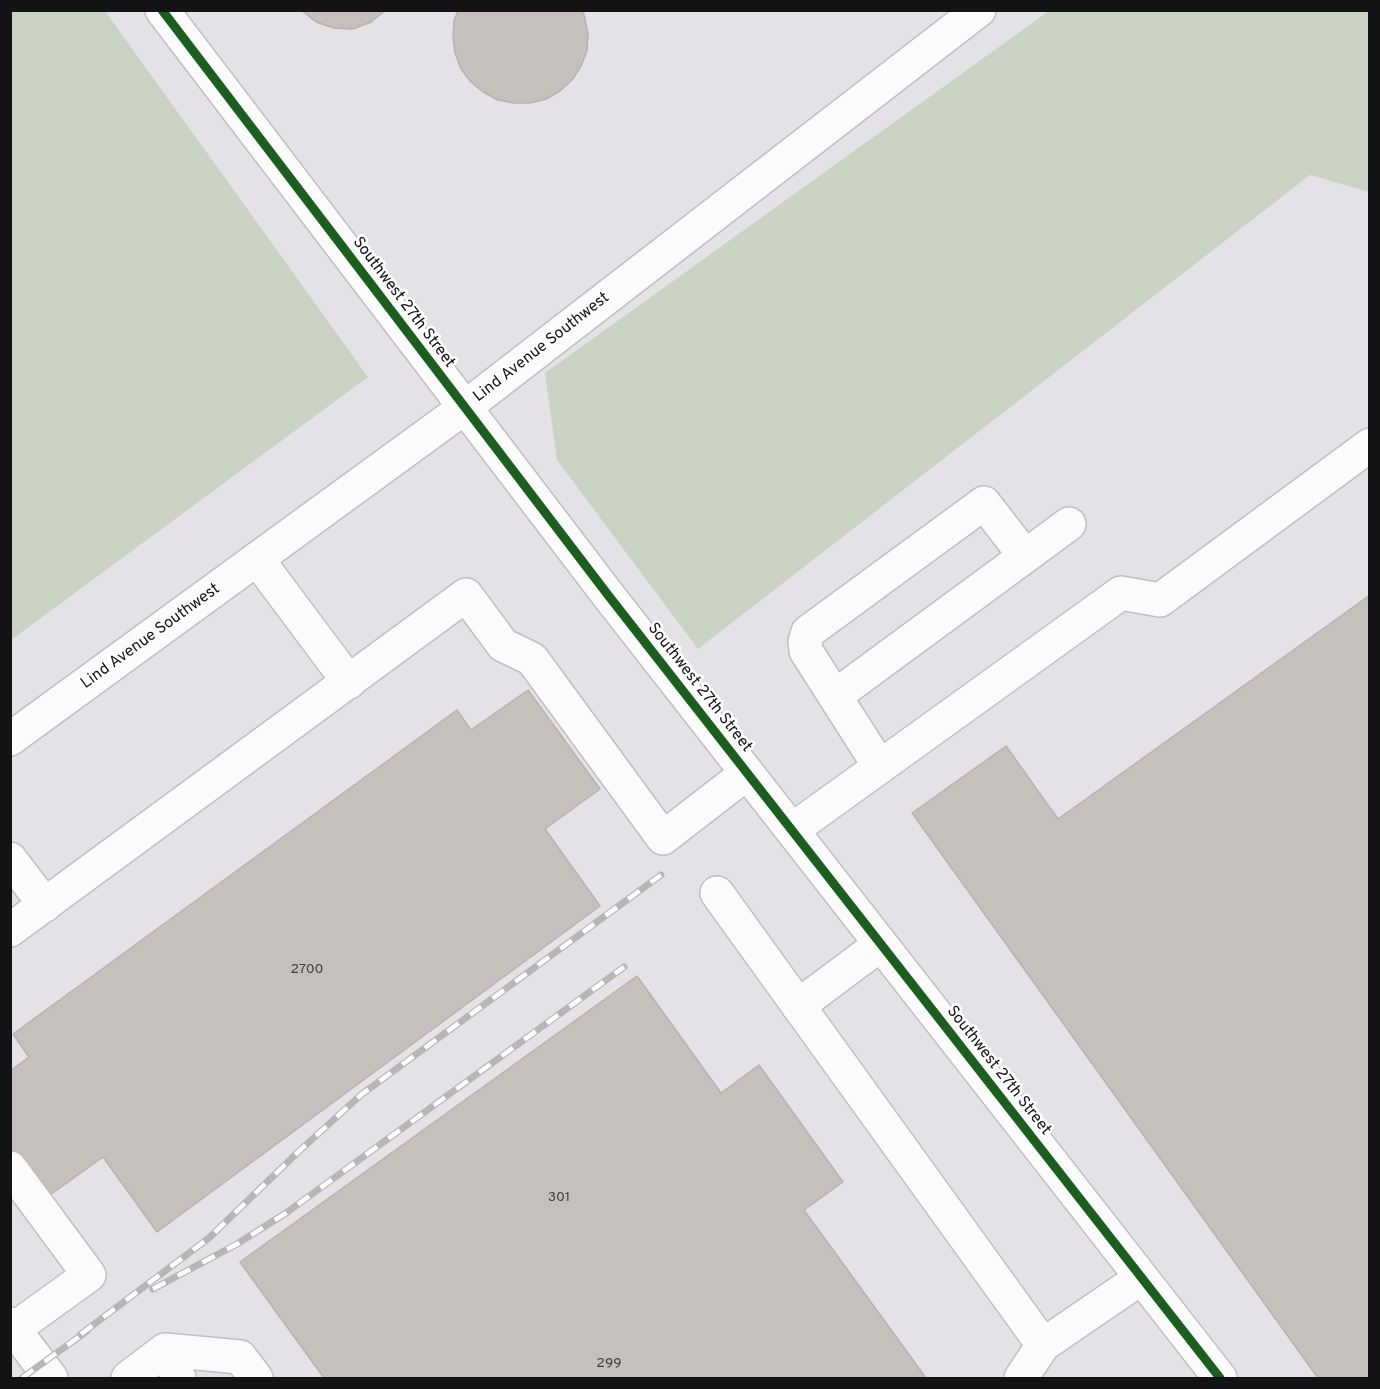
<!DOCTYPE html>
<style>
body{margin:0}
#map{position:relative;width:1380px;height:1389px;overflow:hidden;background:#e5e2e7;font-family:Overpass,sans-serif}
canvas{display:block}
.frame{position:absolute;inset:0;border:12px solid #131215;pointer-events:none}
</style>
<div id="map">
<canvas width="1380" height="1389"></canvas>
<div class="frame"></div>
</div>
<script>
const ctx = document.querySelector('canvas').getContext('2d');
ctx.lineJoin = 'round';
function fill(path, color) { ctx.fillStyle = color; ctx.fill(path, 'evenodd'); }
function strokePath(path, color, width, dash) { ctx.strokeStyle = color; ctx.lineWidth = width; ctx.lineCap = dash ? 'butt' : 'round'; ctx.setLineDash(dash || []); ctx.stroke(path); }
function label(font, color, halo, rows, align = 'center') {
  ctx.font = font + ' Overpass,sans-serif'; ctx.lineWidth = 5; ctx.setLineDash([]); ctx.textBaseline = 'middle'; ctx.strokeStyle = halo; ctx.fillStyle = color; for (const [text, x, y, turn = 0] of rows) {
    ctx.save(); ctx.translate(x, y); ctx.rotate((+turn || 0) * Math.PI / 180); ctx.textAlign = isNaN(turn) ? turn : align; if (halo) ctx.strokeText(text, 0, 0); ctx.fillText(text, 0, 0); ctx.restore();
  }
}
const green = new Path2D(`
 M11,10l94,1 263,366 -357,263z
 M1049,11h320v181l-59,-17 -612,474 -141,-189 -12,-87z`);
const building = new Path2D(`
 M301,10h85l-15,12 -18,7 -19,-1 -18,-6z
 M458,10h125l5,24 -1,17 -6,15 -9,14 -12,11 -14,8 -16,4h-16l-16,-3 -15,-8 -12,-10 -10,-13 -6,-16 -2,-16 1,-16z
 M1370,595v783h-52l-406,-565 94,-67 52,73z
 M528,690l72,99 -55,40 55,77 -443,326 -54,-75 -60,43 -33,-45v-84l19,-14 -16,-23 444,-324 14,20z
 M637,976l84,117 38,-28 84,117 -39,28 122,168h-602l-84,-116z`);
const minor = new Path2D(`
 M162,10l446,585 612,783
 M257,559l92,123
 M835,696l234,-172
 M880,767l-74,-116 -1,-9 3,-10 176,-129 41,53
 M792,830l329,-237 39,7 210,-155
 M10,859l35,46
 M717,893l326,452
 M10,930l456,-335 37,50 29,14 131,179 84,-65
 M798,1006l83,-62
 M10,1168l79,107 -75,54
 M10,1324l41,54
 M165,1350l14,28
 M128,1378l37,-28 75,7 16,21
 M1021,1378l22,-33 98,-67`);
const major = new Path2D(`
 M10,739l454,-331 515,-398`);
const rail = new Path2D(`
 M153,1289l84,-45 49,-31 338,-246
 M81,1334l128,-96 88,-85 65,-59 299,-219
 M22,1378l65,-47`);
const cycleway = new Path2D(`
 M162,10l446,585 612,783`);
const numberNames = [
 ["2700",307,970],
 ["301",559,1198],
 ["299",609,1364]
];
const streetNames = [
 ["Southwest 27th Street",403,303,53],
 ["Lind Avenue Southwest",542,348,-38],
 ["Lind Avenue Southwest",151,637,-36],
 ["Southwest 27th Street",699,688,52],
 ["Southwest 27th Street",998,1071,52]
];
fill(green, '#cad2c4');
fill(building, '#c6c0bd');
strokePath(building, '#b5b2b3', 1.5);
strokePath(minor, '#c1bec2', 36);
strokePath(major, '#c1bec2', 36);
strokePath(minor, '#fbfbfb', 33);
strokePath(major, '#fbfbfb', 33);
strokePath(rail, '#b6b6b7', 7);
strokePath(rail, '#fff', 4.5, [14]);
strokePath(cycleway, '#1b5e20', 9);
label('14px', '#403e3f', null, numberNames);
label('16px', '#131215', '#fff', streetNames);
</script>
